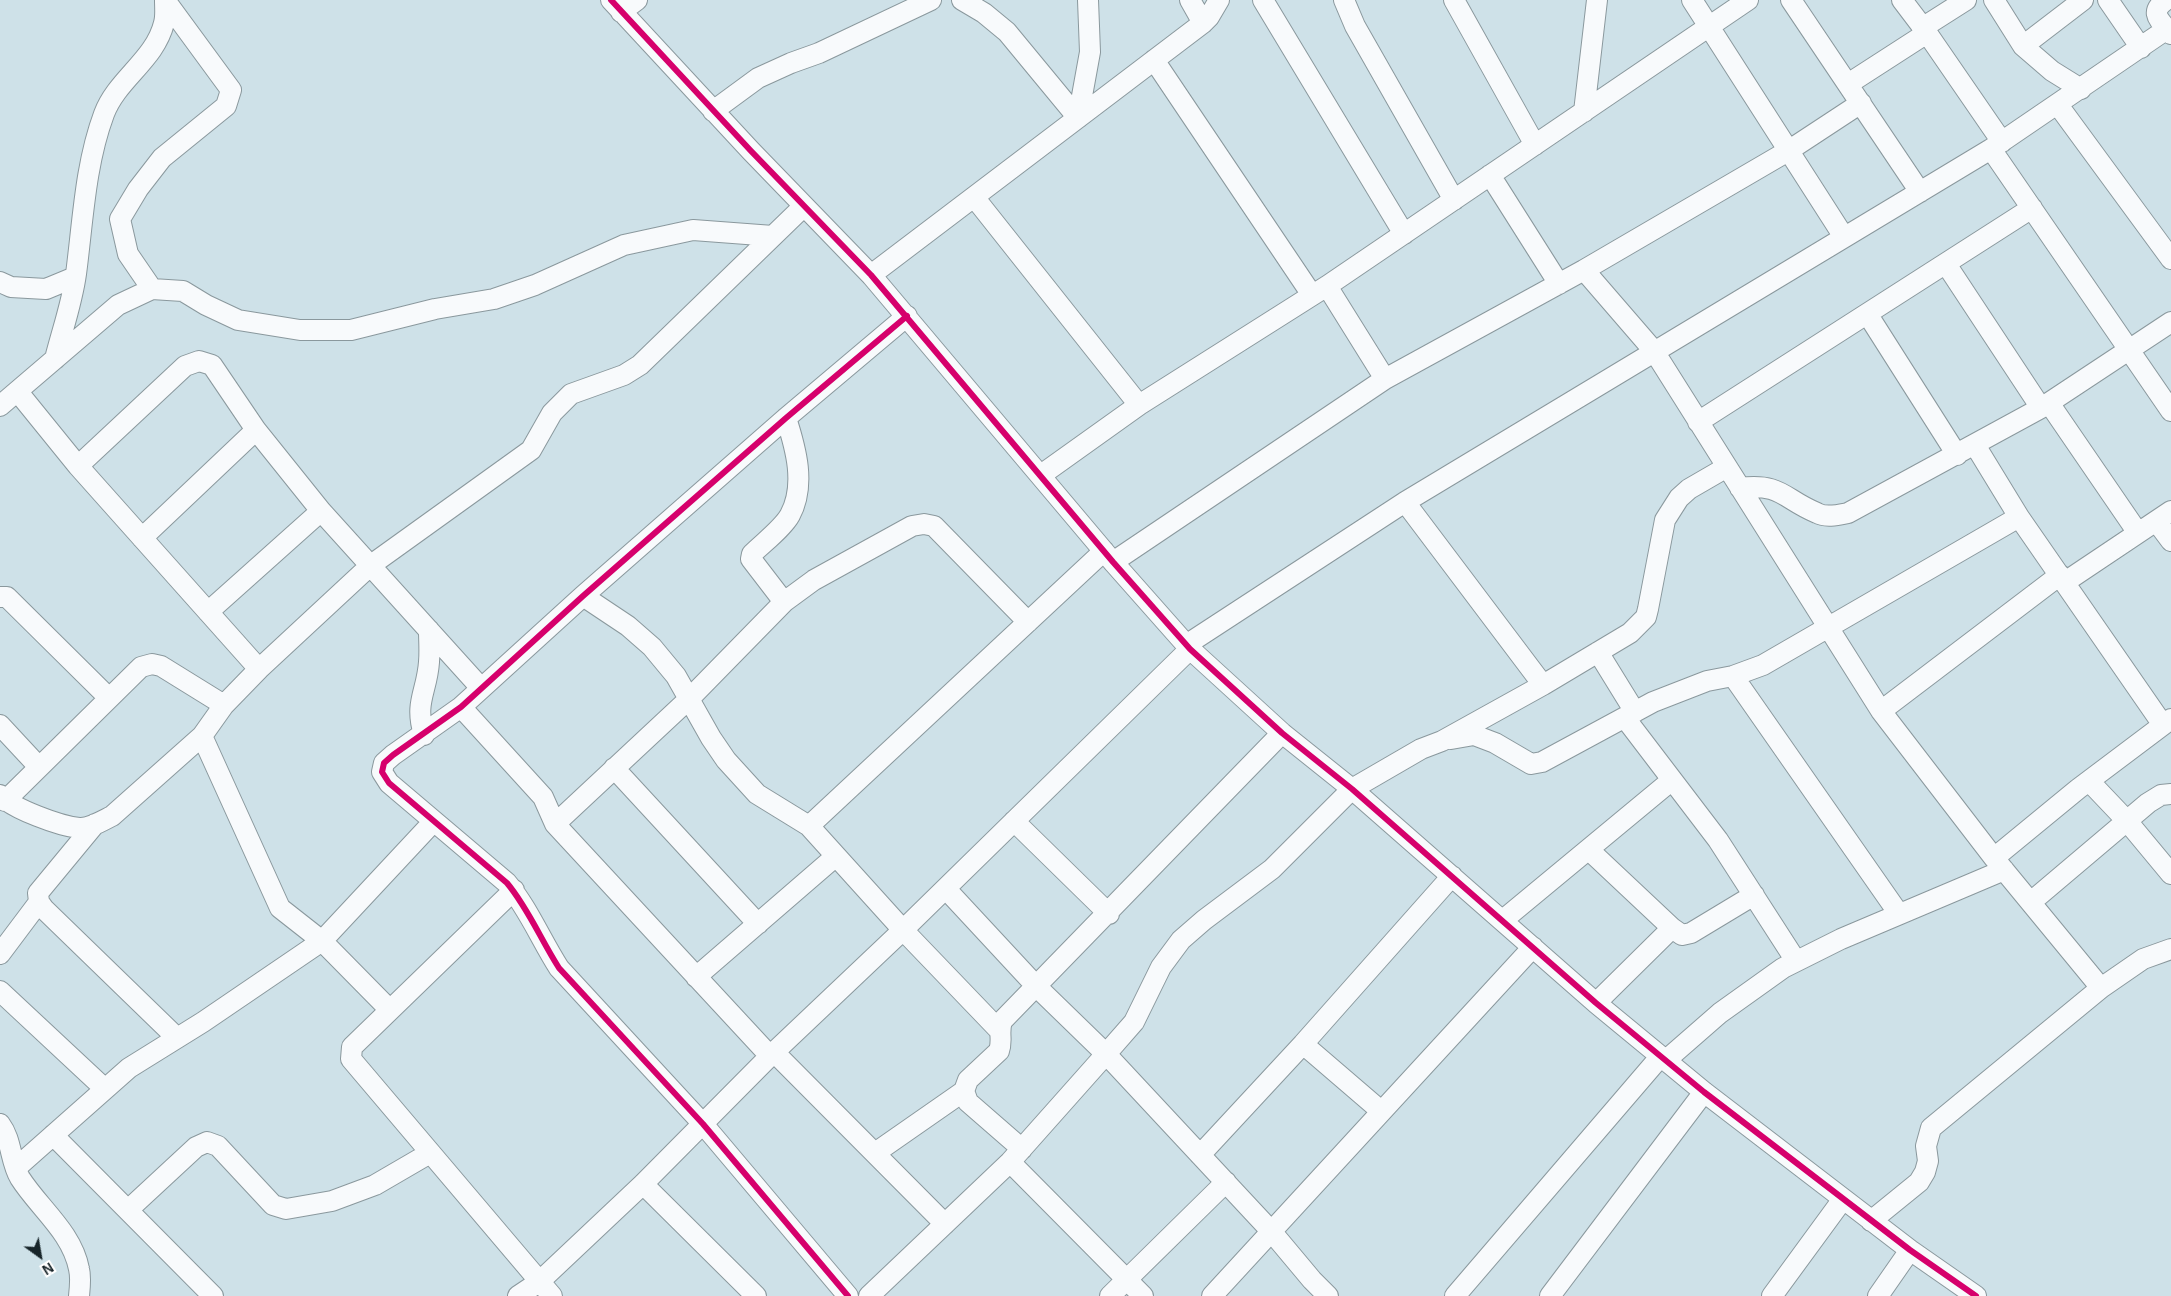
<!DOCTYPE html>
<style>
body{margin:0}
#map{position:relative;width:2171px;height:1296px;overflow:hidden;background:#cee1e8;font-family:Helvetica,sans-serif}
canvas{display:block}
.north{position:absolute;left:15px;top:1231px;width:50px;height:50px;-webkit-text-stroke:4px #fff;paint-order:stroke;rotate:148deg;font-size:14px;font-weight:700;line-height:20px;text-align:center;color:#172429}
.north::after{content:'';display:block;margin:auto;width:18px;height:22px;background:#172429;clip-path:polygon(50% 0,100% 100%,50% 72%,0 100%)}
</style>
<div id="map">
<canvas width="2171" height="1296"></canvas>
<div class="north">N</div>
</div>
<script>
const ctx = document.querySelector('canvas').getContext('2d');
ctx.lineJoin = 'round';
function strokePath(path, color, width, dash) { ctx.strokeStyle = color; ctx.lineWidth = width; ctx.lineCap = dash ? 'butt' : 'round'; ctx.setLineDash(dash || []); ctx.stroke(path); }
const street = new Path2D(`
 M611,0l140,151 120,124 242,287 77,87 92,84 70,56 244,214 108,89 206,158 66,46
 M962,0l22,13 23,19 71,86
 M1190,0l13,23
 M1263,0l141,234
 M1344,0l11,26 99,174
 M1454,0l81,145
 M1692,0l152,237
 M1791,0l129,192
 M1902,0l25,33 75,109
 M1994,0l29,46 29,25 29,18
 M2108,0l33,48
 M2166,0c-18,13 -6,20 5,34
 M621,12l16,-12
 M1922,28l44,-28
 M2023,46l60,-46
 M1154,60l158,235
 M1848,84l79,-51
 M2058,105l113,154
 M713,111l45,-33 33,-15 28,-10 112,-53
 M1584,112l13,-112
 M1078,118l12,-66 -2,-52
 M1991,149l180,262
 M1490,175l69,109
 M974,197l165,208
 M1946,264l95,144
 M1584,270l70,81 227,360 113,147 107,130
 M871,275l332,-252 6,-6 10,-17
 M0,282l11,5 35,2 29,-12
 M1327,286l58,93
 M152,289l-24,-35 -8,-35 18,-30 24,-31 64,-52 5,-16 -66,-90
 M1868,315l89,140
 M55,359c7,-28 17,-56 21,-85 7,-53 9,-109 28,-160 13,-35 51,-54 60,-91 2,-7 1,-15 1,-22
 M18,392l60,74 181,203
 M2049,403l89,130
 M0,406l118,-101 34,-16 31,2 23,14 32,15 62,10h51l84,-21 59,-10 41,-14 89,-40 69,-15 80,6
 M1698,422l334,-214
 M1975,445l44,72 144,208
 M78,466l107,-100 14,-5 13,4 44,65 65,81 160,177
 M1041,475l98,-70 188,-119 421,-286
 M1740,488c42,-5 43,11 77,25 9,5 21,2 31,0l193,-105 130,-86
 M1405,502l138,183
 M2156,521l15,20
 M142,538l114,-108
 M1113,562l272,-183 199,-109 204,-119 73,-48
 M2065,582l106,-71
 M583,596l45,30 24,21 24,29 35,62 15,22 31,34 52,32 94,104 96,100
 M0,597h7l102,101
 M784,602l-33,-43 1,-5c11,-11 31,-26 38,-39 16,-30 6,-66 -4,-97
 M208,612l113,-101
 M1186,645l219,-143 586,-353 176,-120
 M1598,652l37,60
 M1733,676l166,238
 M461,707l82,90 12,27 215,232
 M1881,711l179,-136
 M1625,718l93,122 78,121
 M0,725l39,42
 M424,735c-10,-33 3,-43 5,-73 1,-11 0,-21 0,-32
 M202,736l78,172 42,33 68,69
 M1451,739l23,-4 21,8 36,21 11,-2 111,-60 54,-21 26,-5 30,-11 256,-148
 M614,768l144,156
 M2089,781l38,40 44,53
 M0,795c13,14 60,31 79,33 10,1 23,-7 33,-12l90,-80 22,-31 35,-36 112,-104 160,-115 21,-37 19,-19 53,-19 16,-10 164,-159
 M5,801l136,-134 11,-3 9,2 63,39
 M1014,821l95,93
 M95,824l-57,69 1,9 5,7 132,128
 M555,824l135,-126 94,-96 30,-22 98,-54 12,-2 10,2 94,96
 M809,826l295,-275
 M1589,850l83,78 10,7 9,-2 63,-38
 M1994,858l84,-69 93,-70
 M946,889l91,98 69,67 165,177 41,49 16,16
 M514,890l-162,157 -1,12 201,237
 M2031,902l117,-99 13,-8 10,-1
 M1503,920l169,-140
 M0,954l39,-52
 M696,977l140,-121
 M0,991l105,98
 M1596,1003l76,-75
 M1303,1044l78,67
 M774,1052l171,172
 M1665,1061l55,-48 63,-45 58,-29 163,-69
 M964,1091l4,11 54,47
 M0,1124c12,16 10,37 20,54 19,30 52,54 59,91 2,8 1,18 0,27
 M53,1135l160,161
 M875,1153l89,-62 4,-11 31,-29c4,-11 -1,-18 3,-30l280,-288
 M1200,1155l103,-111 149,-168
 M1010,1162l133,134
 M16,1168l113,-100 74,-46 119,-81 112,-120
 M643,1184l113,112
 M128,1210l68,-63 11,-5 11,4 55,59 13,4 46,-8 43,-16 55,-32
 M1871,1221l48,-39 6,-10 3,-11 -2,-15 5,-18 170,-140 42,-29 28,-10
 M518,1296l21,-14 104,-98 127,-128 133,-126 287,-281
 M848,1296l-145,-172 -144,-156c-18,-28 -31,-60 -52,-85l-118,-100 -7,-11 2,-9 9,-8 68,-48 122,-111 203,-178 121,-102
 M869,1296l141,-134 96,-108 28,-32 27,-55 20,-27 23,-20 68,-51 80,-80 69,-40 21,-8 101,-56 87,-52 16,-16 2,-8 17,-89 14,-22 10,-9 38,-22
 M1110,1296l116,-114
 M1212,1296l321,-349
 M1455,1296l205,-239
 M1550,1296l154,-204
 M1772,1296l71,-97
 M1878,1296l32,-46`);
const cycleway = new Path2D(`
 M611,0l140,151 120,124 242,287 77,87 92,84 70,56 244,214 108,89 206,158 66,46
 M848,1296l-145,-172 -144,-156c-18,-28 -31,-60 -52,-85l-118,-100 -7,-11 2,-9 9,-8 68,-48 122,-111 203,-178 121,-102`);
strokePath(street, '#8a989d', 22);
strokePath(street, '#f8fafc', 20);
strokePath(cycleway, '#d6006c', 6);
</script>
